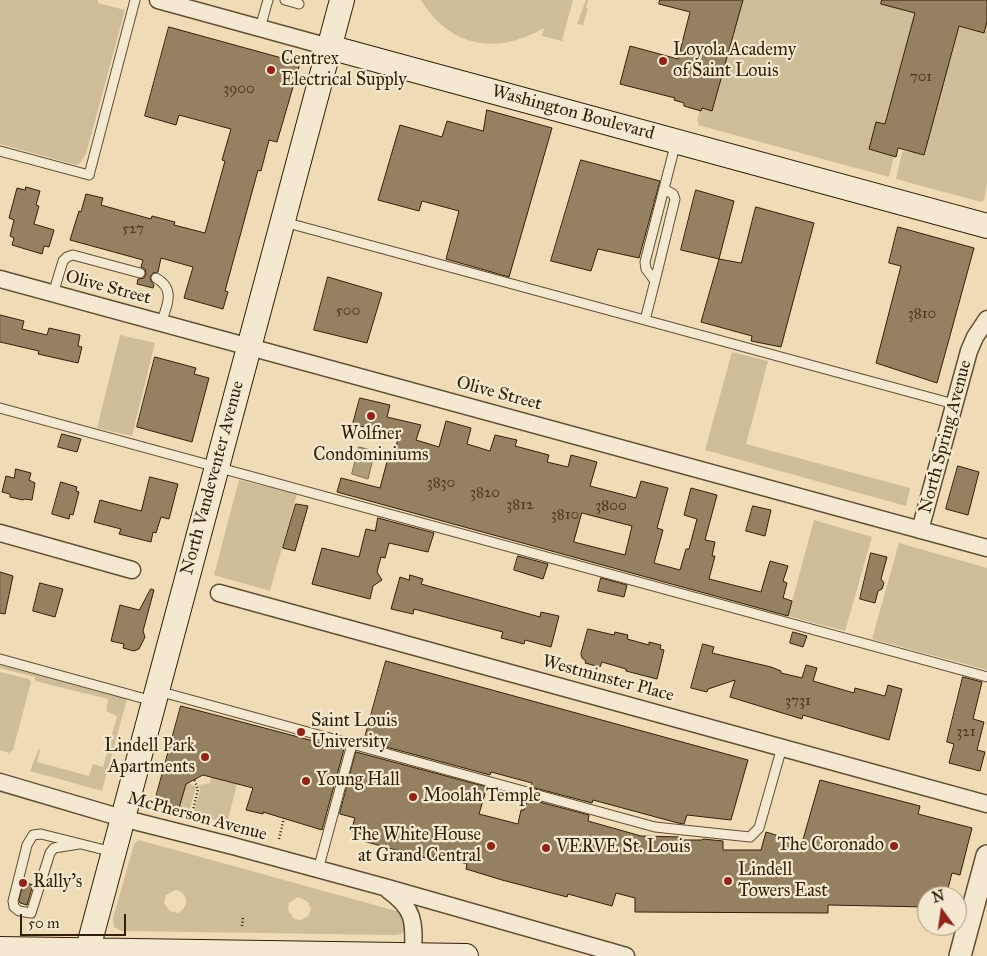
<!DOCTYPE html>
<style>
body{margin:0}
#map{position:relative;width:987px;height:956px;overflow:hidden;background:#efdcb7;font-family:"IM FELL Great Primer",serif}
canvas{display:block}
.north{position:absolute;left:917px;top:886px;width:50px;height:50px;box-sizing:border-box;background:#f5e8d0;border:1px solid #a7987f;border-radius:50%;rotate:346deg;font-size:14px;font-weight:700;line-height:20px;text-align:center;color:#331f05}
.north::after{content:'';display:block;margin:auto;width:18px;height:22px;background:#8f2418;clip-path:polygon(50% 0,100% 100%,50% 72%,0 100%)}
.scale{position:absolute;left:20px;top:914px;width:106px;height:22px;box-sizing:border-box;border:2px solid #331f05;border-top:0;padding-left:6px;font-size:15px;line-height:18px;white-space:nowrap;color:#331f05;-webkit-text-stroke:4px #f5e8d0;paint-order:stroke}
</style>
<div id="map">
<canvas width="987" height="956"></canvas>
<div class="north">N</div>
<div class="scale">50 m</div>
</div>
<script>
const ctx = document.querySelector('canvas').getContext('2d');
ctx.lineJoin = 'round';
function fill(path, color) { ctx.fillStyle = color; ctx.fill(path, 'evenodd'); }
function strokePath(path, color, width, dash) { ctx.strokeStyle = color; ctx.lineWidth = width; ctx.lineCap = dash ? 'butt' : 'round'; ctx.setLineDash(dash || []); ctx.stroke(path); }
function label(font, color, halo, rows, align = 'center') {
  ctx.font = font + ' "IM FELL Great Primer",serif'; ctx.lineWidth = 4.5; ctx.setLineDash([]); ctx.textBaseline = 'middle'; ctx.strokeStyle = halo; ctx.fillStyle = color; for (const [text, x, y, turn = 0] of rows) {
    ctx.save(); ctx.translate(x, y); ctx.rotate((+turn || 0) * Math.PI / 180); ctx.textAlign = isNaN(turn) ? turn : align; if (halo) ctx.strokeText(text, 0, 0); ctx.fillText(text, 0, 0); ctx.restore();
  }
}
const green = new Path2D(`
 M0,0h98v3l27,7 -39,144 -6,9 -4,2 -76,-21z
 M421,0h152l-11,41 -20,-5 2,-8c-47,27 -94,20 -123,-28z
 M586,0h2l-2,8 2,1 -5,16 -6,-1z
 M743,0h161l11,13 -30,111 -9,-2 -7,27 25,7 -5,21 -191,-52 1,-3 -2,-1 3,-11 2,-2 10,3z
 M987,21v163l-3,16 -3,2 -85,-23 6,-26 2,-2 5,1 50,-126 25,7z
 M120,335l35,8 -23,93 -35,-8z
 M732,352l36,9 -22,83 164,44 -4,18 -201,-56z
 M239,480l58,14 -27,97 -56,-16z
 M814,520l58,17 -27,94 -57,-15z
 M899,543l88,25v102l-115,-31z
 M0,665l127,34 -25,92 -72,-20 9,-23 1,2 -3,12 52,14 4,-12 10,3 14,-51 -11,-5 2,-12 -73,-18v-4l-35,-9z
 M0,672l29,7 2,3 -18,68 -4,3 -9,-3z
 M211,777l26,7 -10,39 -33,-9 6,-25 -1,-4 11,-2z
 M186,781l10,6 -7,25 -10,-3z
 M139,840l261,72 8,16 -7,6 -5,1 -275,-4 -7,-4 -1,-9 21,-74zM175,890c14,2 15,18 2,23l-7,-2 -6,-8 2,-8zM298,897l10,5 3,7 -3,7 -7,4 -7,-1 -6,-9 1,-7z`);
const water = new Path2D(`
 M359,447l16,4 -7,28 -16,-5z`);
const building = new Path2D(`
 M660,0h83l-31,111 -10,-3 -1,3 -17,-5v-3l-10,-3 1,-2 -55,-14 10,-38 48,13 12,-47 -31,-8z
 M882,0h105v21l-3,12 -25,-7 -35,129 -26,-7 -2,9 -27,-8 7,-27 9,2 30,-111 -34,-9z
 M169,27l131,36 -23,79 -8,-2 -8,31 -3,-1 -33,121 3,1 -5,17 -39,-11 9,-31 -32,-9 -3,14 -5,1 -3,4 1,4 3,4 -1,3 -16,-4 1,-5 6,-1 2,-4 -1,-5 -4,-2 2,-7 -73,-20 9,-29 2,1 5,-18 17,4 -2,7 50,14 1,-3 23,6 -1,3 31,8 20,-72 -3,-1 9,-31 -52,-14 -3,10 -31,-9z
 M487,110l65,18 -43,149 -63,-18 13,-48 -37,-10 -3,10 -41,-11 22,-75 42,12 5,-16 36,10z
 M581,160l79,21 -21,77 -41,-9 -7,22 -40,-10z
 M26,187l14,4 -4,14 3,1 -5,18 20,6 -5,17 -5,-1 -2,8 -30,-9 2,-7 -4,-2 4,-16 -5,-2 8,-30 8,2z
 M696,190l38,11 -15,58 -38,-9z
 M756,207l58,16 -33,124 -30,-6 1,-5 -51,-14 18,-63 22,4z
 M898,227l76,21 -37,135 -61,-20 25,-97 -12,-3z
 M328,277l54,16 -15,50 -53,-13z
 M0,315l24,6 -2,8 25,6 2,-7 31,7 -2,11 4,1 -4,16 -40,-9 1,-3 -39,-9z
 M155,357l41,11 -2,6 15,4 -17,64 -55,-15z
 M360,398l30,7 -3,12 34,8 -5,15 23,7 7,-26 25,7 -4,16 23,7 5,-16 22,5 -2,6 34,9 -2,7 21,5 3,-12 26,7 -7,24 46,12 5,-17 27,7 -11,40 6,2 -9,33 26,7 6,-21h3l8,-30 -13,-4 7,-27 26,7 -12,45 10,2 -3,14h3l-6,23 52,13 9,-31 18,5 -5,15 4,2 -4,15 9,3 -4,15 -451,-124 4,-14 39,10 8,-30 4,1 7,-23 -46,-12zM582,513l50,13 -7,29 -51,-13z
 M62,434l19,5 -4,13 -19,-5z
 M958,466l21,6 -11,43 -22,-6z
 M16,469l15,4 -2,7 6,3 -3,17 -8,-1 -1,1 -13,-3v-3l-8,-2 4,-16 8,2z
 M150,477l28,7 -9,35 -8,-2 -5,16 -3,-1 -2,10 -32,-8 2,-5 -27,-7 6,-22 41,11z
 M61,482l16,5 -1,4 3,1 -6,23 -3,-1 -1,5 -17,-5z
 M296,504l12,2 -13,45 -12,-3z
 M753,506l18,4 -6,26 -19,-5z
 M378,518l56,15 -6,19 -39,-9 -4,15 -4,-1 -4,15 5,8 -9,6 -3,13 -58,-15 10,-36 37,9 7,-28 9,2z
 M871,553l16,4 -6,22 3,4 -2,6 -4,2 -3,12 -15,-4z
 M518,556l30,8 -5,15 -29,-9z
 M0,572l13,4 -8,38 -5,-1z
 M410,575l13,4 -2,5 119,33 1,-5 18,4 -8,31 -26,-7 -1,4 -23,-6 2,-6 -89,-23 -1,5 -22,-5 9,-32 9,3z
 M601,578l26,7 -3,12 -26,-6z
 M40,583l23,6 -8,28 -22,-6z
 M151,589l3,1 -11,41 2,6 -6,12 -5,2 -11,-3 1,-4 -13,-3 9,-36 19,5z
 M588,629l26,6 1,-3 13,3 -1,4 22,6v-3l12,3 -1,4 4,1 -7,29 -31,-8v-2l-24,-7 -2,5 -15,-4 1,-2 -4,-3 -1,-4z
 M793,632l14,4 -4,11 -13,-4z
 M703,644l11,3 -2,6 59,14 10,4v2l21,5 4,-13 11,3 -4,13 41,12 1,-5 30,8 3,-11 14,4 -13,51 -86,-25 -1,4 -72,-22 5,-17 -27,9 -1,3 -16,-4z
 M386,661l362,99 -17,60 -44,-5 -3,9 -6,-1 -85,-23 -1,3 -61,-16 1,-4 -41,-11 -1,3 -126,-34z
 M963,677l19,5 -9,37 11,3 -7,28 8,2 -5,19 -31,-8 5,-19 -7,-2z
 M181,706l163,43 -22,81 -59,-18v2l-17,-4 7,-22 -50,-13 -17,9 -7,24 -24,-7z
 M356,752l131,35 -8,27 39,10 3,-14h3l4,-11 61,16 -1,6 53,15 42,1v3h19l1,-1 20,2v9h38l5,-18 36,11 18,-63 100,26 -2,8 54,14 -12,47 -8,-2 -6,23h-19v11l-99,-2v8l-193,-1v-14l-19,-5 -4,13 -44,-12 -1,3 -65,-17 -36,-11 1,-5 -33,-9 -1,5 -70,-19 1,-6 -13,-4 4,-13 -15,-4z
 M24,882l9,3 -6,20 -7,-2 -1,-2z`);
const path = new Path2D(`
 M192,815l6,-26 -4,-10
 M279,839l5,-21
 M242,926l1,-9`);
const service = new Path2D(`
 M285,0l14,4
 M260,28l8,-28
 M0,151l89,24 46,-175
 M284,222l670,182
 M156,278c20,11 11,28 5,45
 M655,281l20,-82 -2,-5 -9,-5
 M53,294l10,-33 4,-4 6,-2 67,18
 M645,320l10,-39 -9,-12 -1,-7 31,-120
 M0,408l987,269
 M0,659l153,42
 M158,691l497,136 95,10 9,-9 23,-81
 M79,844l-25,4 -4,5 -19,60 -12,-2 -5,-4 -1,-6 14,-56 6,-10 8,-1 72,18
 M318,870l34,-126`);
const minor = new Path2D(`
 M158,0l171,47
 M0,279l987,269
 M920,530l49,-179 6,-14 12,-18
 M0,533l132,37
 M219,593l768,211
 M0,782l122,36 111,28 151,41 242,69
 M388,890c28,20 26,33 25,65`);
const tertiary = new Path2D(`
 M960,956l27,-100`);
const secondary = new Path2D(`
 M329,47l658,179
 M0,949l466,7
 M86,956l256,-956`);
const markers = [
 [663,61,5,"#8f2418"],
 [271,70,5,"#8f2418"],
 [371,416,5,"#8f2418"],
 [301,732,5,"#8f2418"],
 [205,757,5,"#8f2418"],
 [306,781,5,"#8f2418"],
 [413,797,5,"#8f2418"],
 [491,846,5,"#8f2418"],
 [894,846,5,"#8f2418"],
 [546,848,5,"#8f2418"],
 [728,881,5,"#8f2418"],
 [23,883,5,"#8f2418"]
];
const numberNames = [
 ["701",921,77],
 ["3900",239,89],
 ["527",133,229],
 ["500",348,311],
 ["3810",922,314],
 ["3830",441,483],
 ["3820",485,493],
 ["3812",520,505],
 ["3800",611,506],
 ["3810",565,515],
 ["3731",798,701],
 ["321",966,732]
];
const poiNames = [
 ["Loyola Academy",673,51],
 ["of Saint Louis",673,72],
 ["Centrex",281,60],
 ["Electrical Supply",281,81],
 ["Wolfner",371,435,"center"],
 ["Condominiums",371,456,"center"],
 ["Saint Louis",311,722],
 ["University",311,743],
 ["Lindell Park",195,747,"right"],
 ["Apartments",195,768,"right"],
 ["Young Hall",316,781],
 ["Moolah Temple",423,797],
 ["The White House",481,836,"right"],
 ["at Grand Central",481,857,"right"],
 ["The Coronado",884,846,"right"],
 ["VERVE St. Louis",556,848],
 ["Lindell",738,871],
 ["Towers East",738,892],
 ["Rally's",33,883]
];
const streetNames = [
 ["Washington Boulevard",573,113,15],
 ["Olive Street",108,288,15],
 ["Olive Street",499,394,15],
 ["North Spring Avenue",946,437,-75],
 ["North Vandeventer Avenue",213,478,-75],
 ["Westminster Place",608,679,15],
 ["McPherson Avenue",197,817,15]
];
fill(green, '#cfbc99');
fill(water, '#af9c7a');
strokePath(water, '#7d6a4b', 1);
fill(building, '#958162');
strokePath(building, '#331f05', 1);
strokePath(service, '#624e32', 11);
strokePath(minor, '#624e32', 19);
strokePath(tertiary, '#624e32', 24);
strokePath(secondary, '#331f05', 26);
strokePath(path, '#331f05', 2.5, [1, 2.5]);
strokePath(service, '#f5e8d0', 9);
strokePath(minor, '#f5e8d0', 16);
strokePath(tertiary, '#f5e8d0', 21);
strokePath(secondary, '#f5e8d0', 24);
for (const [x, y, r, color] of markers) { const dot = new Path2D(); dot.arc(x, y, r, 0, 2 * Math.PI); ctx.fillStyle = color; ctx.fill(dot); strokePath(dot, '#f5e8d0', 2); }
label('15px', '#4c381c', null, numberNames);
label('18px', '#331f05', '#f5e8d0', poiNames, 'left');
label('18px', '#331f05', '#f5e8d0', streetNames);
</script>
